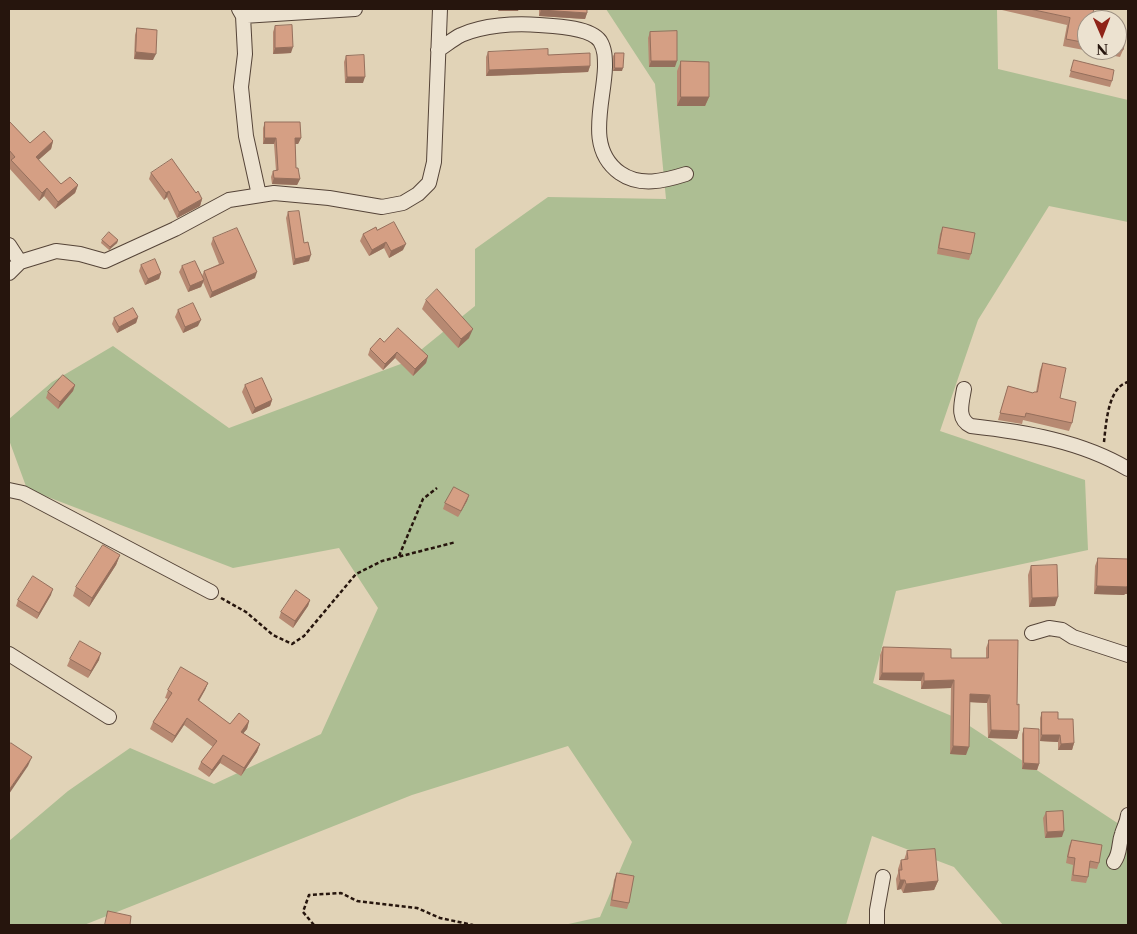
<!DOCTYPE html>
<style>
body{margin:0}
#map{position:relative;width:1137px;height:934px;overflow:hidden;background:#e1d3b7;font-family:"Libre Caslon Text",serif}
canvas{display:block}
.frame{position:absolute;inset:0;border:10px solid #26150d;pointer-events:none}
.north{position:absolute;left:1077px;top:10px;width:50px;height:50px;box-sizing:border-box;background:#ece2d0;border:1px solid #9d9082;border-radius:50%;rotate:179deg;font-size:14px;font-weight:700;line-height:20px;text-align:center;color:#26150d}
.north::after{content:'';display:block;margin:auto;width:18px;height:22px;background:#8f2418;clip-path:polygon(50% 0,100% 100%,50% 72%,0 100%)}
</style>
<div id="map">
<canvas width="1137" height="934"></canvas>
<div class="frame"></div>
<div class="north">N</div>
</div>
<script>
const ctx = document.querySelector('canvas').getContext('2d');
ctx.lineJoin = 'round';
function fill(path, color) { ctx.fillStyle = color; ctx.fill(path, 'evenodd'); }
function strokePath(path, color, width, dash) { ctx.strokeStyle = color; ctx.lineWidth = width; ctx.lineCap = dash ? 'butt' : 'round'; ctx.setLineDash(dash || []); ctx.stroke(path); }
const green = new Path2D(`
 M606,9h391l1,60 130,31v122l-79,-16 -71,114 -38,111 145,49 3,70 -192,41 -23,92 86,36 169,111v95h-125l-49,-58 -82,-31 -26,89h-282l36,-8 32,-75 -64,-96 -156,49 -328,130h-75v-84l59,-50 62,-43 84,36 107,-50 57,-126 -39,-60 -106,20 -206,-79 -18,-49v-21l43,-37 61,-36 116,82 177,-66 69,-56v-57l73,-52 118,2 -11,-115z`);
const path = new Path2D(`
 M1104,442c2,-18 4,-55 24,-60
 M399,556l24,-57 14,-11
 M221,598l25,14 27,23 19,9 12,-8 52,-62 26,-13 74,-19
 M314,925l-11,-13 6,-17 32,-2 16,8 60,7 23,10 33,7`);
const minor = new Path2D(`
 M239,9l4,7 2,38 -4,33 5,49 13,59
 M243,16l112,-7
 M438,50c8,-5 15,-11 23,-15 22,-10 54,-12 78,-10 16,1 51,2 61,16 5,8 5,17 5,26 -1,36 -20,81 15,106 20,14 44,8 66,1
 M9,245l11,17
 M9,273l11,-11 36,-11 24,3 25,7 70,-32 54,-29 45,-7 55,5 53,9 21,-4 15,-9 11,-11 5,-21 6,-153
 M964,389c-2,13 -8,30 7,37 54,6 110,15 157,43
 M9,490l14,3 188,99
 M1032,633l17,-5 13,2 11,7 55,18
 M9,654l100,63
 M1114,862c7,-10 4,-17 8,-28 2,-7 5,-11 6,-19
 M877,925v-15l6,-33`);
const wall = new Path2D(`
 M539,9h48v4l-2,6 -46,-3z
 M1002,9h92l-7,11v30h30v-16l6,16 -3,7 -57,-11 4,-21 -65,-15z
 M275,26l16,27 -18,1v-22z
 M137,28l16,32 -19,-1 1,-24z
 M650,32l25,35h-26l-1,-29z
 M488,52l60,3 42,11 -2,6 -102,4v-19z
 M615,53l7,18h-9v-15z
 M346,56l17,27h-18l-1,-21z
 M1074,60l38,21 -2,6 -41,-10z
 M681,61l28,36 -4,9h-28v-35z
 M9,121l21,22 23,-2 -2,8 -13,11 23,24 17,1 -3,8 -20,16 -11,-13 -5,5 -30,-33 1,-6 -1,-1z
 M265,122l36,16 -3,6h-3l1,24 4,11 -3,6 -25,-1 -1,-7 2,-6h3l-2,-27h-11v-16z
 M151,173l45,20 6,6 -2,7 -23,12 -10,-21 -3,3 -15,-21z
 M288,212l16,31 5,18 -16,4 -7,-47z
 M943,227l28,27 -2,6 -32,-6 3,-20z
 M377,230l26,20 -14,8 -5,-10 -15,8 -9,-15 3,-7z
 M213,238l42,40 -45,20 -7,-16 -2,5 -13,5 -9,-20 3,-6 20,10 2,-5 15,-7 -8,-20z
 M102,240h16l-1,3 -8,7 -8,-7z
 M141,265l20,8 -2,6 -14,6 -6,-14z
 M426,300l43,38 -11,10 -36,-39z
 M178,310l20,16 -15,7 -8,-16z
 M138,317l-2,6 -19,10 -5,-9 2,-6z
 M384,342l44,14 -2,7 -13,13 -18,-18 -12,12 -15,-15 2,-6z
 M1043,363l29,60 -3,8 -46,-11 -1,4 -24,-4 10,-34 25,7 3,-1 4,-22z
 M75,385l-2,6 -15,18 -12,-11 2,-6z
 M245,385l27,15 -2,6 -18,8 -10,-22z
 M469,495l-2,6 -9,16 -15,-8 2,-6z
 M120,555l-4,10 -27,42 -16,-11 3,-9z
 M1098,558l27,36 -1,1 -30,-1 1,-28z
 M1031,566l24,40 -26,1 -1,-32z
 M51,595l-14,24 -21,-13 2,-6z
 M310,600l-2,6 -15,22 -14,-10 2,-6z
 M989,640l28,65 2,26 -2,8 -29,-1 -1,-35 -17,-1 -4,53 -16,-1 1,-66 -30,1v-8l-42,-1 1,-25 3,-8 68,11h35v-10z
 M70,659l29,1 -11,18 -21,-12z
 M208,683l-3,7 -6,11 31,23 19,-3 -2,8 -4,4 17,11 -3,8 -16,24 -21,-13 -11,14 -11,-8 3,-7 12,-15 -29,-22 -12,18 -22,-14 3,-7 15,-23 -3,-1 3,-8z
 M1042,712l16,7 16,24 -2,7h-14v-8l-18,-1v-23z
 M1024,728l15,36 -2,6 -15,-1v-35z
 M1046,812l16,25 -17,1 -2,-20z
 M1072,840l27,23 -2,6 -8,-1 -1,9 -2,6 -15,-2 2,-16 -7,-2 3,-17z
 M907,851l31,30 -4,9 -31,3 -2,-4 -4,1 -1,-11 2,-6v-4l3,-9h3z
 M617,873l12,30 -2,6 -17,-3 4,-26z`);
const shadedWall = new Path2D(`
 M499,9h20l-1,2h-20z
 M541,10l46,3 -2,6 -46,-3z
 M293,47l-2,6 -18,1 2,-6z
 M136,52l20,2 -3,6 -19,-1z
 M651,61h26l-2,6h-26z
 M590,66l-2,6 -102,4 3,-6z
 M615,68h8l-1,3h-9z
 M347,77h18l-2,6h-18z
 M681,97h28l-4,9h-28z
 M265,138h11l-2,6h-11z
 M295,138h6l-3,6h-6z
 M53,141l-2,8 -18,16 3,-8z
 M274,178l26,1 -3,6 -25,-1z
 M78,185l-3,8 -20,16 3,-7z
 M47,188l-3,8 -5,5 3,-8z
 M169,191l-2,6 -3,3 2,-7z
 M202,199l-2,7 -23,12 2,-6z
 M118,240l-1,3 -8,7 1,-3z
 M386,242l-2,6 -15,8 3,-6z
 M406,244l-3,6 -14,8 2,-7z
 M311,255l-2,6 -16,4 2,-6z
 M257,272l-2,6 -45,20 2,-6z
 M161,273l-2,6 -14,6 3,-6z
 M204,280l-3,7 -13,5 2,-6z
 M138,317l-2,6 -19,10 2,-6z
 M201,320l-3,6 -15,7 2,-6z
 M473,329l-4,9 -11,10 3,-9z
 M397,352l-2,6 -12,12 2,-6z
 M428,356l-2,7 -13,13 2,-7z
 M75,385l-2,6 -15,18 2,-7z
 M272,400l-2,6 -18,8 3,-6z
 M469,495l-2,6 -9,16z
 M120,555l-4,10 -27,42 3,-9z
 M1097,586h31v8h-3l-1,1 -30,-1z
 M53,589l-2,6 -14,24 2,-6z
 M1058,597l-3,9 -26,1 3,-9z
 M310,600l-2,6 -15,22 2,-7z
 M101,653l-2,7 -11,18 3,-7z
 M882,673h42l-3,8 -42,-1z
 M954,680l-3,8 -30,1 3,-8z
 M208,683l-3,7 -10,17 3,-7z
 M970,694l20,1 -3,8 -20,-1z
 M187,718l-3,7 -12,18 3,-7z
 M249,721l-2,8 -9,11 3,-8z
 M991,730l28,1 -2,8 -29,-1z
 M1042,735h18l-2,7 -18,-1z
 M1074,743l-2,7h-14l3,-6z
 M260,744l-3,8 -16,24 3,-8z
 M953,746l16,1 -3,8 -16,-1z
 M223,755l-3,8 -11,14 3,-7z
 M32,757l-4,9 -19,28v-4z
 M1024,763l15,1 -2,6 -15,-1z
 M1064,831l-2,6 -17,1 2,-6z
 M900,880h5l-4,9 -4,1z
 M938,881l-4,9 -31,3 3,-9z`);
const building = new Path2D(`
 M541,9h46v4l-46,-3z
 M1030,9h64l-3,11h-4v23l-21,-4 4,-21z
 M292,25l1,22 -18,1v-22z
 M137,28l20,2 -1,24 -20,-2z
 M677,31v30h-26l-1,-29z
 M1117,34l9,2 -3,14 -6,-1z
 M548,49v6l42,-2v13l-101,4 -1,-18z
 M615,53h9l-1,15h-8z
 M364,55l1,22h-18l-1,-21z
 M1074,60l40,10 -2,11 -41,-10z
 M681,61l28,1v35h-28z
 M9,121l21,22 14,-12 9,10 -17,16 25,27 9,-7 8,8 -20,17 -11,-14 -5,5 -31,-33 4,-3 -6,-7z
 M265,122h35l1,16h-6l1,30h2l2,11 -26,-1 -1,-7 5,-1 -2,-32h-11z
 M172,159l24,34 2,-2 4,8 -23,13 -10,-21 -3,2 -15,-20z
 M299,211l5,32 4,-1 3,13 -16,4 -7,-47z
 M394,222l12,22 -15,7 -5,-9 -14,8 -9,-16 13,-7 1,3z
 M943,227l32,6 -4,21 -32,-6z
 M237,228l20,44 -45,20 -8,-21 20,-8 -11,-25z
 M109,232l9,8 -8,7 -8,-7z
 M155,259l6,14 -13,6 -7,-14z
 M195,261l9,19 -14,6 -8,-20z
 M437,289l36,40 -12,10 -35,-39z
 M193,303l8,17 -16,7 -7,-17z
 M133,308l5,9 -19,10 -5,-9z
 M398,328l30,28 -13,13 -18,-17 -12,12 -15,-15 10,-11 4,4z
 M1043,363l23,5 -6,30 16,4 -4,21 -46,-10 -1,4 -25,-4 8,-27 25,7 1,-1h3z
 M63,375l12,10 -15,17 -12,-10z
 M262,378l10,22 -17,8 -10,-23z
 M454,487l15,8 -8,16 -16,-8z
 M103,545l17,10 -28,43 -16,-11z
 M1098,558l30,1v27h-1v1l-30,-1z
 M1057,565l1,32 -26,1 -1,-32z
 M33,576l20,13 -14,24 -21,-13z
 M296,590l14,10 -15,21 -14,-9z
 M989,640h29l-1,65 2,-1v27l-28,-1 -1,-35 -20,-1 -1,53 -16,-1 1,-66 -30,1v-8h-42l1,-26 68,2v9h37z
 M80,641l21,12 -10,18 -21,-12z
 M181,667l27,16 -10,17 32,24 9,-11 10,8 -8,11 19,12 -16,24 -21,-13 -11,15 -11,-8 16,-21 -30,-23 -12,18 -22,-14 19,-29 -4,-3z
 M1042,712h16v7h15l1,24 -13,1 -1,-9h-18z
 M1024,728l15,1v35l-15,-1z
 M11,743l21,14 -23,33v-45z
 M1063,811l1,20 -17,1 -1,-20z
 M1072,840l30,5 -3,18 -9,-2 -2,16 -15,-2 2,-17 -7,-1z
 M935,849l3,32 -32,3 -1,-4h-5l-1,-10h3l-1,-10 7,-1 -1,-8z
 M617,873l17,3 -5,27 -17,-3z
 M108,911l23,5 -1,9h-25z`);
fill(green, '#adbe93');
strokePath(minor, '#554438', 16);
strokePath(path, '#26150d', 2.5, [4, 2.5]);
strokePath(minor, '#ece2d0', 14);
fill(wall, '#b78972');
fill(shadedWall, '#956f5c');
fill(building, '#d59f84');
strokePath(building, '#956f5c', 1);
</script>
